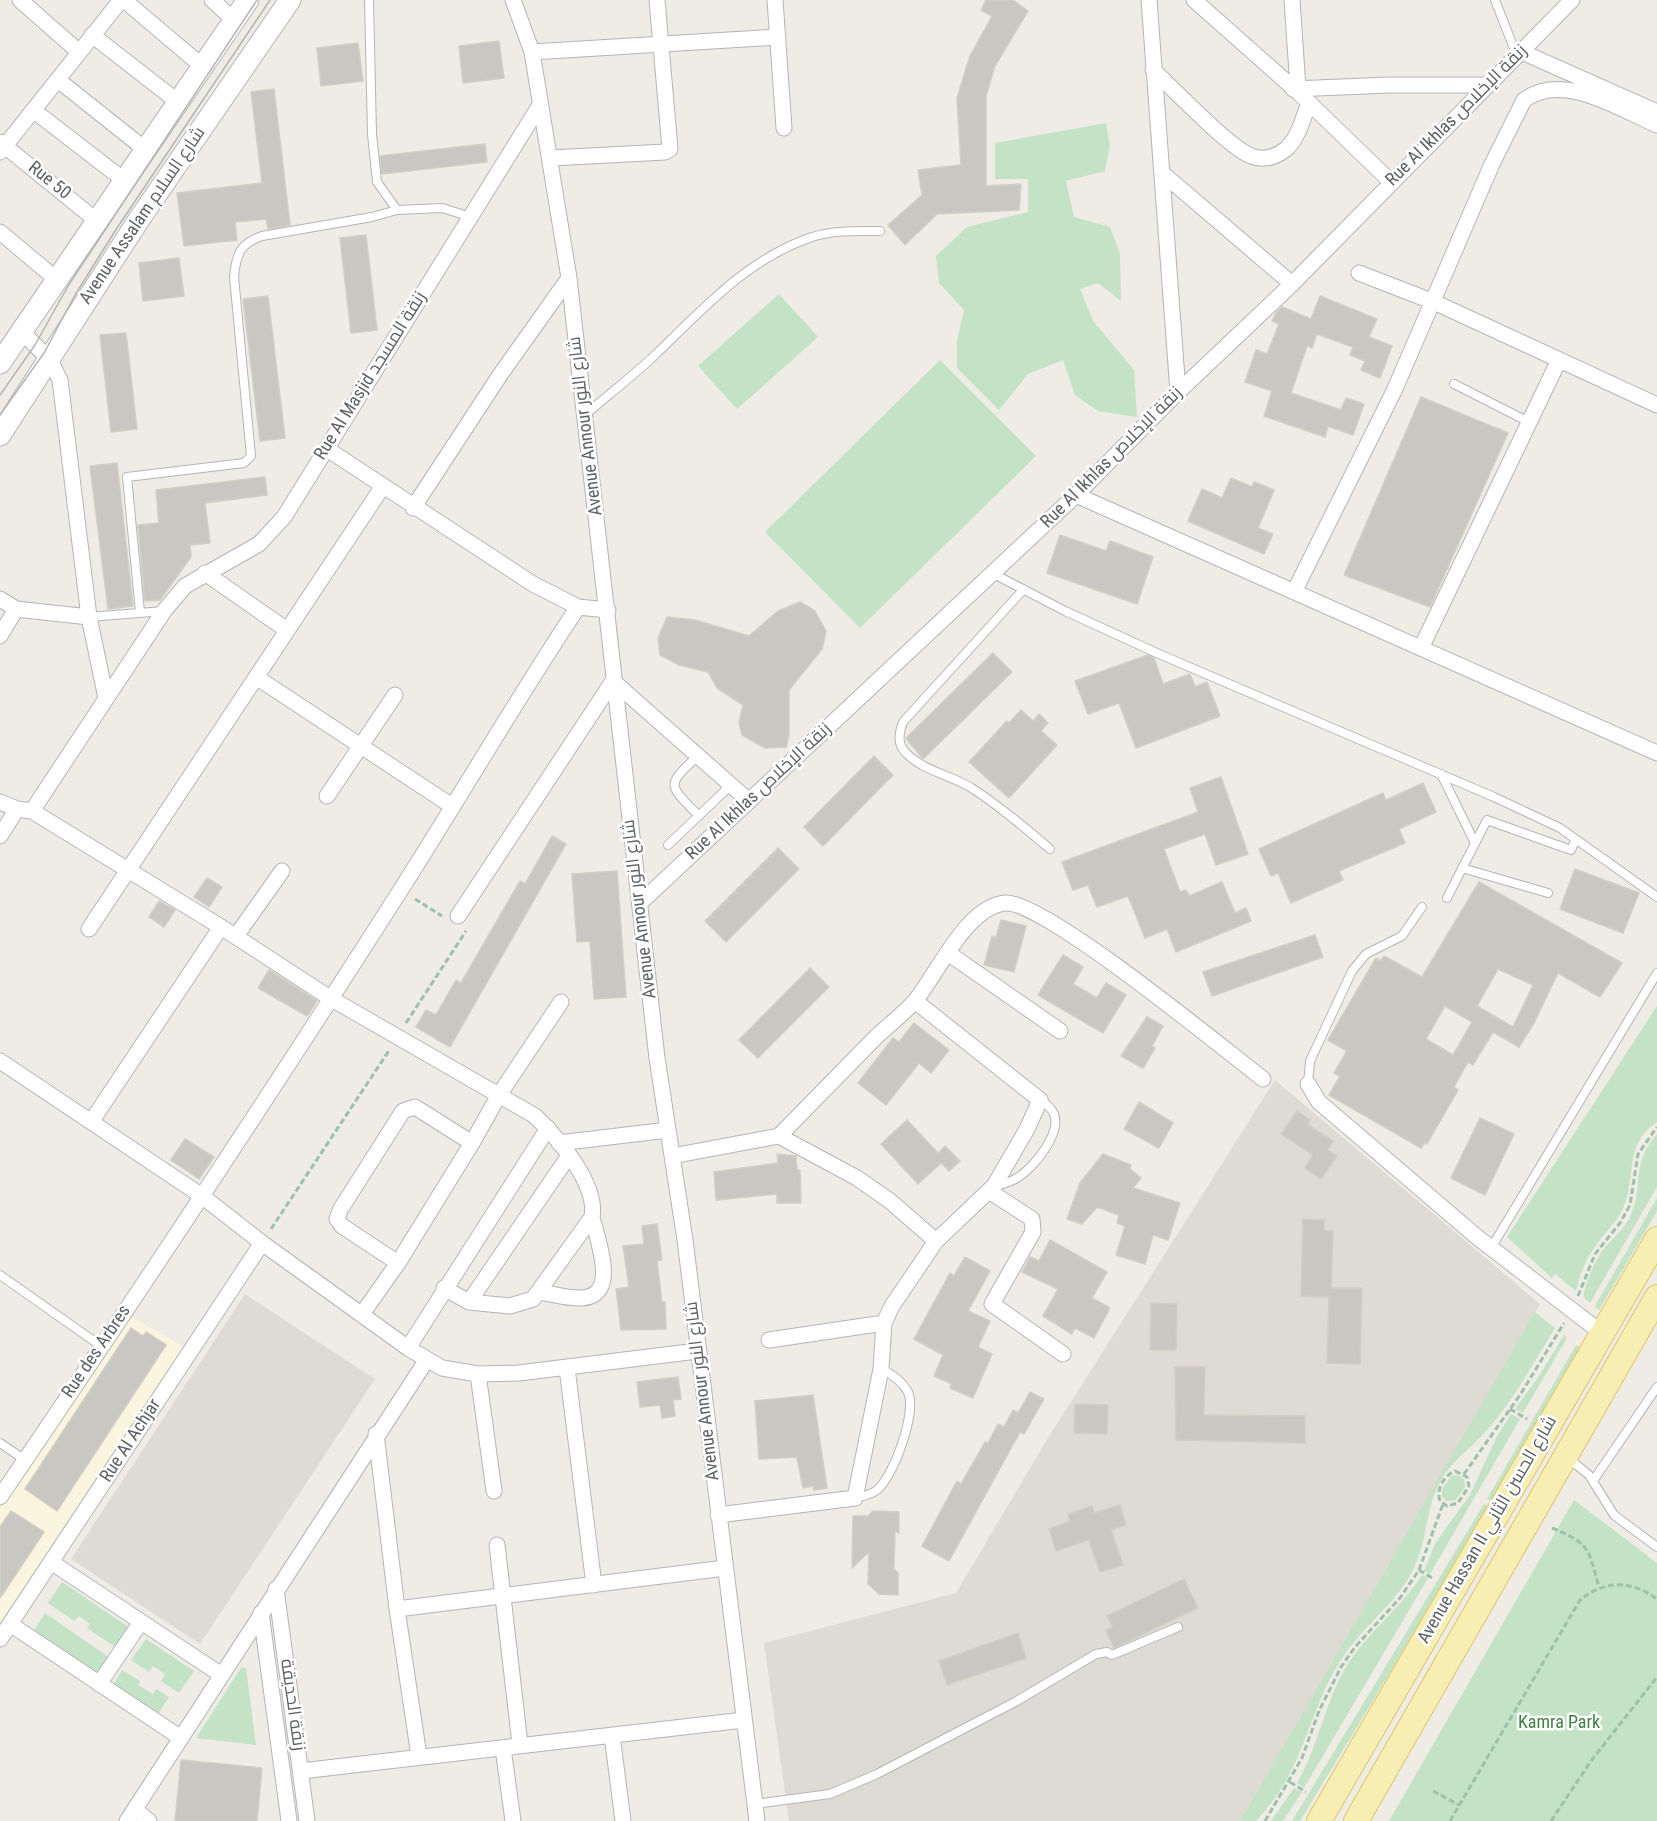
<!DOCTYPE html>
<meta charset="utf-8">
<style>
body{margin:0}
canvas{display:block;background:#eeece5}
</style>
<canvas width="1657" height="1821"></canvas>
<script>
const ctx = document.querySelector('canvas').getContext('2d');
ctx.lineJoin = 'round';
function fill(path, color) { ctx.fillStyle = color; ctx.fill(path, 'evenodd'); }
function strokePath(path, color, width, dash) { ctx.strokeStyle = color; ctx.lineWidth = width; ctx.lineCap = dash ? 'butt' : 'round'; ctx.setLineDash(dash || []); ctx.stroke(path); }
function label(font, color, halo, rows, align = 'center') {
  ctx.font = font + ' "Roboto Condensed",Cairo,sans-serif'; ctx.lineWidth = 5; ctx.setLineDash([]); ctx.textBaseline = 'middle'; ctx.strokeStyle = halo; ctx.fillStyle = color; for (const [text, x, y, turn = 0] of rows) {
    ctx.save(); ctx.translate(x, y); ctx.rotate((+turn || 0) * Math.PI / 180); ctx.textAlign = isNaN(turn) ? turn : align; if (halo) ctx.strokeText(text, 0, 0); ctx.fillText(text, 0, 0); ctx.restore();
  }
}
const commercial = new Path2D(`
 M130,1316l57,33 -187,283v-127z`);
const education = new Path2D(`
 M1275,1080l265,224 -300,517h-451l-25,-178 192,-50 87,-147z
 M245,1294l130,85 -175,265 -129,-85z`);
const green = new Path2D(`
 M1106,123l4,23 -5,25 -39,10 8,36 36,10 10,27 1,47 -23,-18 -18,6 13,32 41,49 3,47 -39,-6 -23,-16 -12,-35 -35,14 -29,36 -42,-42v-28l7,-30 -25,-27 -3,-27 31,-29 61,-15v-33h-33v-36z
 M779,294l39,43 -81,72 -39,-43z
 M940,360l96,96 -176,172 -95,-96z
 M1657,1006v116c-34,24 -20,52 -33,84 -6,15 -18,25 -27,38 -11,14 -17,30 -21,47l-21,-17 -3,4 -45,-41z
 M1657,1134v53l-67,116 -7,-6c4,-18 11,-36 23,-51 8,-9 18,-17 24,-29 15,-31 -1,-50 27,-83z
 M1657,1198v13l-58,99 -4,-4z
 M1535,1312l20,16c-20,32 -38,66 -62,95 -16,22 -42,36 -54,61 -14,27 -12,59 -26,86 -17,34 -50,56 -71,88 -36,56 -36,111 -86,163h-16z
 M1564,1335l3,3 -44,75 -8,-4 22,-30z
 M1576,1345l5,3 -89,154 -5,-3z
 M1511,1414l9,5 -90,155 -6,-3 12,-29 34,-47 26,-57z
 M1458,1475l6,4 1,8 -9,13 -10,1 -4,-5v-7l9,-13z
 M1574,1500l83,63v258h-268z
 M1484,1504l6,3 -190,314h-8z
 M1422,1575l6,3 -124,210 -7,-5c22,-37 27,-81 51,-119 21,-33 53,-56 74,-89z
 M62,1582l68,46 -13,20 -30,-20 3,-4 -11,-8 -5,5 -26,-18z
 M45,1613l65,45 -11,16 -65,-44z
 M146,1639l48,32 -15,22 -18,-12 4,-7 -12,-8 -4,6 -18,-12z
 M241,1668h5l10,77 -60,-7z
 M122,1670l18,11 -2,4 15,9 3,-5 13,8 -11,17 -46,-27z
 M1294,1788l8,4 -19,29h-12z`);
const building = new Path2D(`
 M986,0h27l15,11 -33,55 -9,30v90l35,-2 -2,26 -82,4 -32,31 -17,-20 34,-30 -4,-25 43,-5 -4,-67 13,-42 22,-40 -11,-6z
 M499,41l5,37 -41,5 -4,-37z
 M358,43l5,38 -42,5 -4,-38z
 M274,89l16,136 -22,4 -2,-10 -31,3 2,18 -53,6 -7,-53 85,-10 -11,-91z
 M485,144l2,18 -105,12 -2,-18z
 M366,235l11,95 -26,3 -11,-95z
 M179,258l5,38 -41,5 -4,-38z
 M268,296l17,142 -25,3 -17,-142z
 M1320,296l57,23 -8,18 23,9 -12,32 -19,-8 4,-9 -15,-6 3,-8 -36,-13 -5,14 -5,-2 -16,47 50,17 5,-12 18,6 -11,31 -25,-9 -3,11 -61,-21 8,-25 -27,-9 11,-32 11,4 12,-30 -7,-3 4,-8 6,-6 29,12z
 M126,333l11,96 -26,3 -11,-97z
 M1421,397l87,36 -78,174 -86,-32z
 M117,463l16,143 -25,3 -18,-143z
 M265,477l2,18 -62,8 5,40 -20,2 1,12 -31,43 -15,1 -7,-76 21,-2 -3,-33z
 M1231,478l21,9 2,-5 20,8 -16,38 15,6 -9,20 -76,-33 14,-32 20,9z
 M1060,535l46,16 4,-10 43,16 -16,47 -90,-31z
 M800,602l15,9 11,20 -4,18 -33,41v45l-3,12 -21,1 -23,-13 -3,-12 4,-18 -26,-17 -9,-16 -29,-7 -19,-10 -2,-17 9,-21 28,3 54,16 29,-25z
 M993,653l19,19 -89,87 -17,-21z
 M1148,655l6,3 9,26 27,-10 5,13 12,-5 13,34 -84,32 -17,-45 -31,11 -13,-33z
 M1021,710l12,11 6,-7 9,9 -7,8 16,14 -48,53 -40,-36 38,-41 2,2z
 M874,756l19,19 -70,71 -19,-19z
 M1221,777l27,77 -32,11 -11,-31 -41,15 16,43 6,-2 3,6 33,-14 13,31 11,-5 5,13 -75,31 -9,-23 -22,9 -17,-42 -31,11 -9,-22 -15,5 -11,-28 136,-50 -8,-24z
 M1423,783l13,29 -37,17 6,14 -66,28 4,9 -52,23 -13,-30 -7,3 -12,-27 124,-56 3,7z
 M552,836l14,8 -116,203 -34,-20 10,-17 10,5 20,-35 5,3 59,-102 5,3z
 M778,848l21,21 -73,73 -21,-21z
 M1575,869l64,24 -16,40 -63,-24z
 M617,871l9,126 -32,2 -4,-58 -13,1 -5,-68z
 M207,878l15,9 -13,20 -15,-10z
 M1479,882l143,81 -22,34 -42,-24 -24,50 -15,24 -26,-15 -20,33 -5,-3 -14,25 4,3 -31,54 -2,-2 -4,6 -92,-53 11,-19 -6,-3 13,-22 -19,-11 48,-82 5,3 3,-5 38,21zM1498,969l35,16 -20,42 -36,-21zM1445,1006l27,16 -19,33 -27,-16z
 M159,901l16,9 -11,17 -15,-10z
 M1001,920l25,6 -12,46 -30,-7 8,-29 4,2z
 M1315,935l8,22 -111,39 -9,-24z
 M1063,955l20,12 -10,17 24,14 9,-15 20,12 -23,38 -65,-38z
 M810,968l19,19 -71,71 -19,-18z
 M269,970l48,31 -10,15 -49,-28z
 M1147,1017l16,9 -11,20 3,2 -12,20 -22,-12z
 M914,1023l35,27 -18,23 -12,-10 -33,42 -28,-22 35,-45 6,4z
 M1139,1102l34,21 -14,25 -35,-19z
 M1297,1111l13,9 -3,4 26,17 -5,9 9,6 -16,23 -16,-11 8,-13 -32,-21z
 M1480,1118l34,16 -29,61 -34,-17z
 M907,1120l31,33 7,-7 15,15 -11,10 -8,-8 -23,21 -37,-40z
 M185,1139l29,18 -15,22 -28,-19z
 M777,1154l19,2 1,14h3l1,33h-24v-9l-61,6 -2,-28 64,-9z
 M1103,1154l28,11 -1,4 11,9 -8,10 47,15 -12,37 -15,-5 -8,29 -29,-9 9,-29 -8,-3 2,-8 -22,-8 -15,17 -15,-5 13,-36z
 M1303,1219l21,1v10l9,1 -2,57h31l-2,76 -33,-1 2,-66 -28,-1z
 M657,1224l5,36 -5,1 5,41h3l1,27 -45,1 -5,-41 13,-2 -6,-41 21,-2 -2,-18z
 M1050,1240l57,32 -15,26 18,10 -16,30 -19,-10 -3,6 -29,-18 15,-27 -36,-17 8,-15 9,4z
 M965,1257l25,14 -22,40 22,10 -12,26 14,7 -19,44 -23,-10 2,-4 -18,-8 9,-21 -29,-16 36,-66 4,3z
 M1151,1303l26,1 -1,46h-26z
 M131,1328l12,8 3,-4 20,13 -109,166 -32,-22z
 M1175,1367h30l-1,48 101,1v27l-129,-3z
 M678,1377l3,22 -8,1 2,16 -13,2 -2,-13 -20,2 -3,-25z
 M1030,1392l14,7 -20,35 -4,-2 -71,129 -27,-15 35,-65 4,3 24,-42 3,1 10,-19 6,3 9,-17 5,3z
 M813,1395l14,93 -13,2 -1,-4 -10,2 -6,-31 -38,2 -4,-58z
 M1075,1404l33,1 -1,29 -33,-1z
 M1120,1505l6,20 -15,5 12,35 -23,7 -11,-32 -33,11 -7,-22 21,-8 -2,-7 24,-8 2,7z
 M11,1511l33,21 -44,66v-71z
 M873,1511l26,1v21l-4,-2 -1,38 4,4v22l-19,-1 -11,-10 1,-32 -17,16 1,-52h15z
 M1184,1579l14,29 -84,40 -8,-17 7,-4 -6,-11z
 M1018,1633l8,25 -79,27 -8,-24z
 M181,1760l81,8 -5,53h-82z`);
const path = new Path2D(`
 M415,899l27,17
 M406,1023l60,-92
 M271,1229l119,-180
 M1578,1296l17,-42 25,-31 10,-18 8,-51 19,-27
 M1510,1409l17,10
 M1455,1471l12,6 2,9 -11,17 -11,3 -7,-5c-4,-11 3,-25 15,-30z
 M1464,1474l56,-79 44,-72
 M1552,1528c39,16 36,21 47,59
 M1419,1570l15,9
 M1290,1782l16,10
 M1433,1791l26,14
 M1265,1821l37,-63 17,-47 22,-44 14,-20 45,-49 19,-28 24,-66
 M1450,1821l130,-221c25,-20 51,-20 77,-1
 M1551,1821l40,-60 66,-84`);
const lane = new Path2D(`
 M369,0l3,134 5,48 20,28 45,-2 29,9
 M1495,0l22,56
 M1454,384l75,38
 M585,415c23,-20 48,-39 70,-60 48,-46 92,-96 157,-118 22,-7 45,-6 68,-6
 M992,573l73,38 94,43 335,143 66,31 97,69
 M1023,590l-120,132c-4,11 -6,21 2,30 18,19 43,22 65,35 28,18 54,40 80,62
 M140,612l-13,-135 117,-14 7,-7 -17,-179c2,-22 6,-34 28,-41l110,-19 25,-7
 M89,617l75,-6
 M699,755c-34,31 -31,29 0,61
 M1441,774l34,69
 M668,845l63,-60
 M1462,868l86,25
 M1447,898l40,-78 84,30 4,-9
 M1308,1084l2,-23 42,-90 14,-17 36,-18 20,-29
 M995,1186c8,-2 16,-4 22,-8 16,-9 47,-47 36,-66 -3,-5 -8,-9 -13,-12
 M1491,1248l166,-275
 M0,1275l101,71
 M0,1443l25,17
 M1568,1458l21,17 25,40 43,32
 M1593,1481l64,-94
 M855,1498c8,-2 16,-3 22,-8 17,-14 40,-78 31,-98 -6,-11 -16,-18 -27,-23
 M755,1804l75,-10 47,-20 138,-72 81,-48 11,-2 5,3 66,-28`);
const street = new Path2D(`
 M20,0l59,52
 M124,0l78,66
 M212,0l22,20
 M513,0l19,52 37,226 88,780 28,182 72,581
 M775,0l9,128
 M1149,0l29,392
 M1194,0l105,93 92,89
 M1292,0l6,88
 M92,35l86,67
 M532,52l246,-15
 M1522,52l135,60
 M1153,70c22,20 74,76 98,86 13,5 25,1 35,-7 12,-10 17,-31 23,-46
 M58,80l88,70
 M1293,89l96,-4h99
 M33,110l92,71
 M0,142l97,79
 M0,152l121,-152
 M551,158l114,-6 5,-3 -13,-149
 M1162,173l130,111
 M0,232l56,47
 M1359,273l75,29 223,103
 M21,331l29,29 10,20 29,237 17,81
 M327,449l206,135 45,23 30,3
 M1076,495l581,258
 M413,508l87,-133 69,-97
 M205,573l82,57
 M1294,592l100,-201 98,-227 32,-64c39,-29 95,9 133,25
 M0,599l16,10
 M0,636l16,-27 73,8
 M1421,648l138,-288
 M256,677l196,129
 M327,796l68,-101
 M0,802l17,7
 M32,811l189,116 109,71 205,118c23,22 63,68 57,101l-59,82 -23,7 -41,-4
 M0,836l17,-27 15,2 132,-200 21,-25 74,-42 25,-27 256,-412
 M640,903l436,-408 102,-103 114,-108 280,-284
 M458,916l155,-235 136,120
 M89,929l294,-443
 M236,936l46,-65
 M948,953l112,78
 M0,1061l202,135 60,47 146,105 34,20 36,6 41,-1 178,-22
 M1308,1084l11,18 158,135 126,97
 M91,1122l130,-195
 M779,1136c32,-33 64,-65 96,-98 13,-12 28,-24 40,-37 23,-28 51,-94 90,-98 37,-4 219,146 258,176
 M472,1143l27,-48 62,-93
 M559,1143l109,-13
 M672,1156l107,-20 78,42 33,23 46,40
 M989,1191l43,28 1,13 -41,72 71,50
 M444,1288l25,14 99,-145
 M540,1292c13,2 29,7 42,6 38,-2 15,-59 10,-81
 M362,1314l36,-51 74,-120 -57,-36 -12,4 -63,99 -3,9 5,7 56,37
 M769,1340l115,-17
 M408,1348l140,-220
 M567,1368l27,217
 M478,1374l16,117
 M376,1434l21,175 22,147
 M0,1497c136,-200 270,-402 400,-606 60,-94 116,-191 178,-284
 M718,1515l137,-17 26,-129 3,-46 8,-17 44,-65 58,-55 33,-57 13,-29 -125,-99
 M497,1545l23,199
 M51,1562l169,112
 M276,1589l31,232
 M397,1609l328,-41
 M261,1613l28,208
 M10,1624l171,114
 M0,1639l262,-396
 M99,1684l42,-62
 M612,1735l11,86
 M503,1748l10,73
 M301,1771l443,-51
 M135,1810l14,11
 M127,1821l299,-460`);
const secondary = new Path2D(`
 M0,363l248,-363
 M0,435l138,-214 152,-221`);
const primary = new Path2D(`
 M1319,1821l338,-582
 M1356,1821l301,-524`);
const tram = new Path2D(`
 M0,395l35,-50 33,-59 189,-286
 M0,415l44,-62 31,-58 40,-64 155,-231`);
const streetNames = [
 ["Rue Al Ikhlas زنقة الإخلاص",1457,116,-45],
 ["Rue 50",49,181,39],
 ["Avenue Assalam شارع السلام",143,216,-56],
 ["Rue Al Masjid زنقة المسجد",371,376,-58],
 ["Avenue Annour شارع النور",586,426,-97],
 ["Rue Al Ikhlas زنقة الإخلاص",1112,458,-45],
 ["Rue Al Ikhlas زنقة الإخلاص",759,792,-43],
 ["Avenue Annour شارع النور",640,909,-97],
 ["Rue des Arbres",97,1352,-56],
 ["Avenue Annour شارع النور",703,1391,-97],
 ["Rue Al Achjar",131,1441,-57],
 ["Avenue Hassan II شارع الحسن الثاني",1488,1530,-60],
 ["زنقة الحديقة",292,1705,82]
];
const parkNames = [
 ["Kamra Park",1559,1723]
];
fill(commercial, '#faf5de');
fill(education, '#dddbd4');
fill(green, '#c4e2c6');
fill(building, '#c9c7c2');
strokePath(building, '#d2cec4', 1.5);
strokePath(lane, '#b2b5b9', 10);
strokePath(street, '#b2b5b9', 17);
strokePath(secondary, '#b2b4b8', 23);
strokePath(primary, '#e2c56a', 26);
strokePath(path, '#9dc1a9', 3, [6, 3]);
strokePath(lane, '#fff', 8);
strokePath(street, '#fff', 15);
strokePath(secondary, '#fff', 21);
strokePath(primary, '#f6eeb2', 24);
strokePath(tram, '#b3b4b4', 1.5);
label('18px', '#5d6064', '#fff', streetNames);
label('18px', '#3f8145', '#fff', parkNames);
</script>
